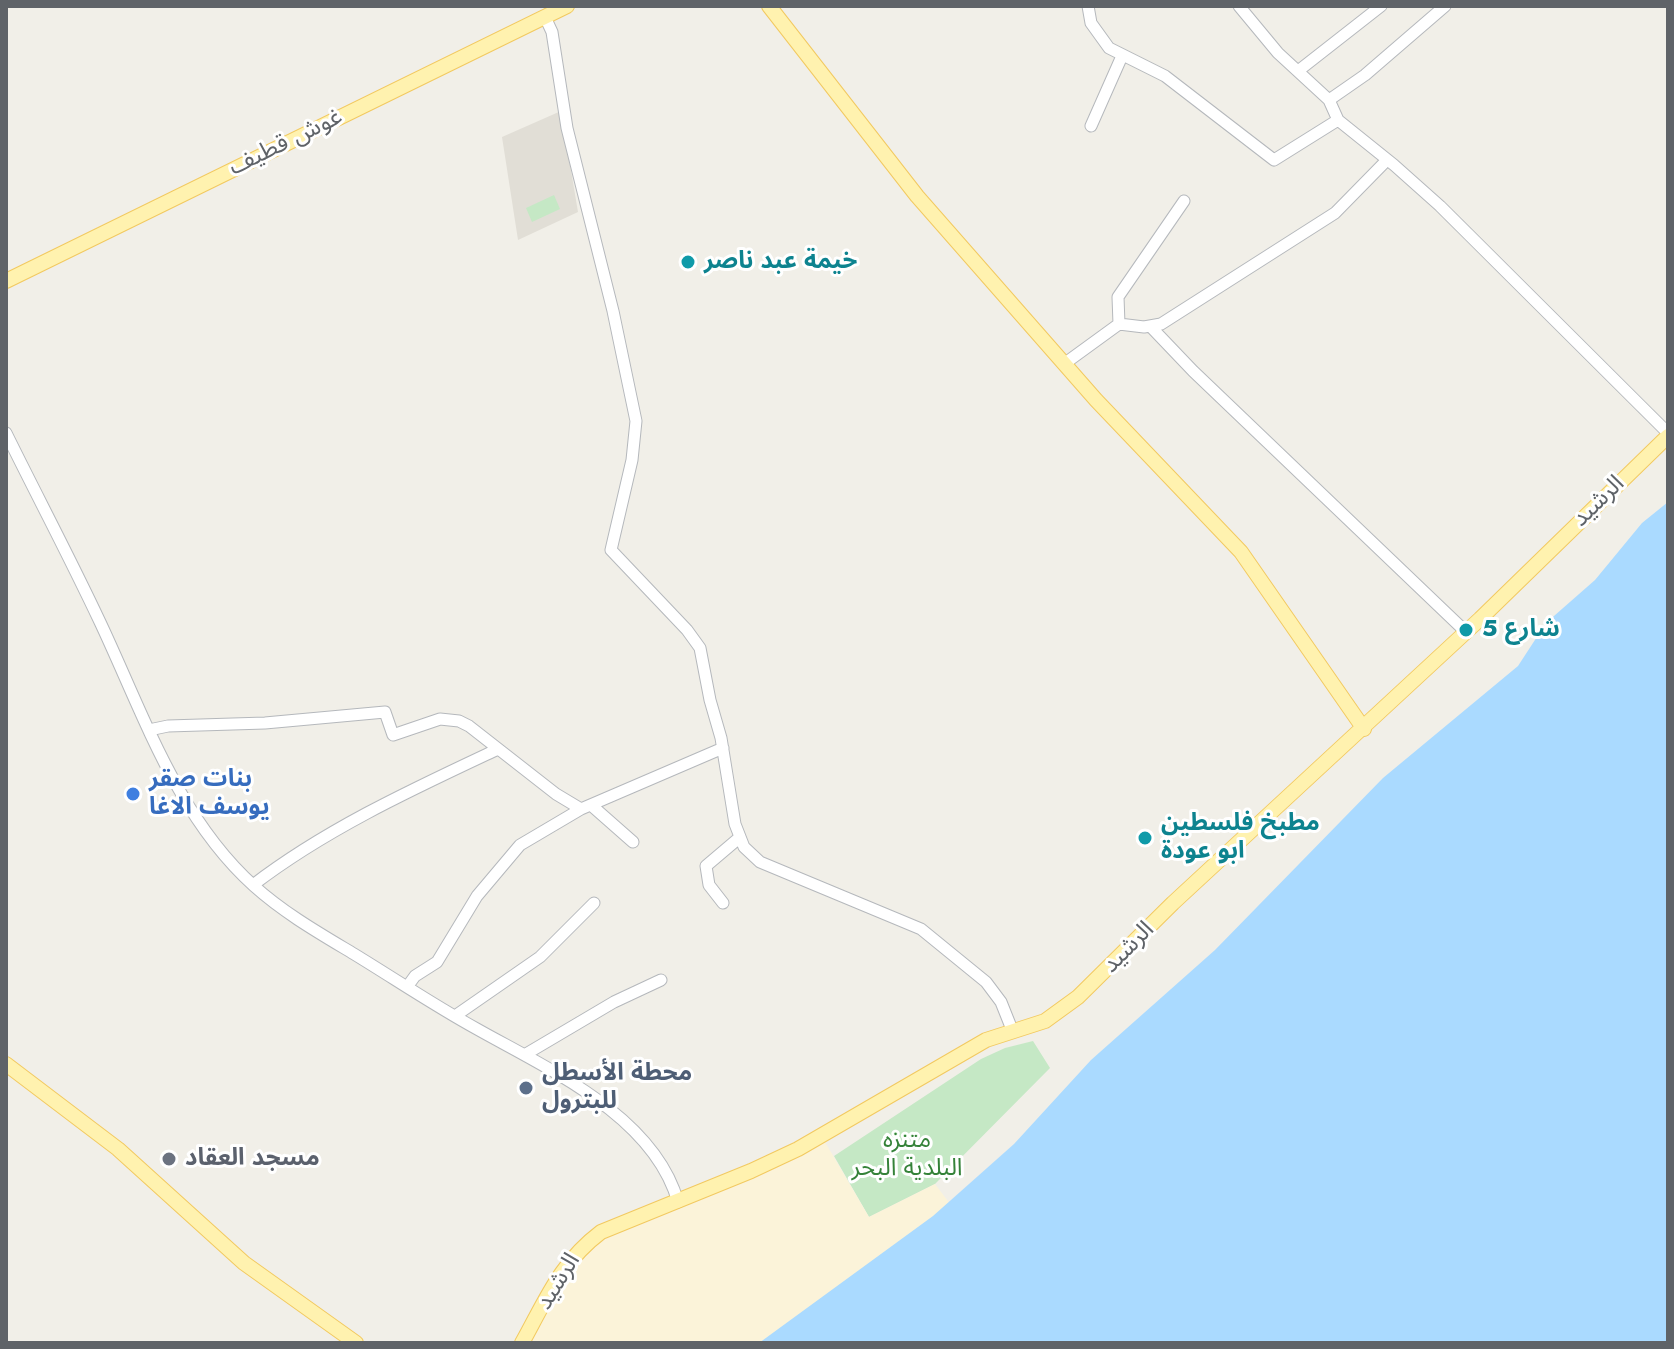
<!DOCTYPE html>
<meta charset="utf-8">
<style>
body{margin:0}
#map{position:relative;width:1674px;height:1349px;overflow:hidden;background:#f1efe8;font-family:Jost,sans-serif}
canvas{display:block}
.frame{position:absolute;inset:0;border:8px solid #5f6368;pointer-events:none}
</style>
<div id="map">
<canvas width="1674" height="1349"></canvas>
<div class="frame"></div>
</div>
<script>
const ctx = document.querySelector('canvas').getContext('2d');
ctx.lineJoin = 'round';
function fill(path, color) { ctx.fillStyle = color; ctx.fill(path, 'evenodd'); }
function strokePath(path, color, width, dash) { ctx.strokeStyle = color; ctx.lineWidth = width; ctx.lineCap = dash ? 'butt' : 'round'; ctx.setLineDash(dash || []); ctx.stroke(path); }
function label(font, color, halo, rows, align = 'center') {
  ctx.font = font + ' Jost,"Noto Sans Arabic",sans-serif'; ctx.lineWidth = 6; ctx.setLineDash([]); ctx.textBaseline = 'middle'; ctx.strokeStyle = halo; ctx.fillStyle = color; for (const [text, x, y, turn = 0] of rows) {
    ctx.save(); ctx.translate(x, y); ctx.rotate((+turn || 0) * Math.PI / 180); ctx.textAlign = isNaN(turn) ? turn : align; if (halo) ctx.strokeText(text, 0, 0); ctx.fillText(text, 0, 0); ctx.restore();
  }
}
const education = new Path2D(`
 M561,111l17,101 -60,28 -16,-103z`);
const green = new Path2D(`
 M554,195l6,14 -28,13 -6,-14z
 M1033,1041l17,27 -115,116 -66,33 -35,-61 147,-97 24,-11z`);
const sand = new Path2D(`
 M825,1142l44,75 66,-33 25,33 -178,126h-254l47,-84 27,-22 165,-67z`);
const water = new Path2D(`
 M1668,502v841h-909l174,-127 81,-72 77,-84 124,-110 168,-172 135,-112 28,-43 49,-43 47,-57z`);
const minor = new Path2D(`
 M1088,6l3,17 18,25 56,28 109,84 64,-40 56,45 46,41 228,227
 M1239,6l39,47 51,47 9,20
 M545,17l7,15 15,96 46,183 23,110 -4,39 -21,90 76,80 13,18 10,52 11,38 14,86 9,23 16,15 161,67 65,53 15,20 12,30
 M1298,71l83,-65
 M1329,100l36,-25 80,-69
 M1091,126l31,-70
 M1119,324l-1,-27 66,-96
 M1151,327l42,44 273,261
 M1064,364l55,-40 25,3 17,-3 174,-111 52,-53
 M6,433c31,63 64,125 94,189 43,91 77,195 154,264 30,27 65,47 100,68 41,25 81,52 123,75 71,40 177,87 201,173
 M149,730l19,-4 97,-3 120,-11 8,23 47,-16 19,2 10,5 87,68 25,15
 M591,805l42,37
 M253,885c73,-56 160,-96 243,-135
 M723,903l-14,-18 -3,-19 33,-28
 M407,987l8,-11 22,-14 40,-66 43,-51 61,-36 142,-61
 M455,1016l85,-59 54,-54
 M526,1054l88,-52 47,-22`);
const major = new Path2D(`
 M769,6l148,190 179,204 145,152 123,177
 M6,281l561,-275
 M6,1064l112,85 126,114 112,80
 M522,1343c24,-43 38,-80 79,-111l150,-61 47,-22 188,-109 59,-19 33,-24 95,-94 307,-284 188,-183`);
const markers = [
 [688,262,8,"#0f9aa8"],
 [1466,630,8,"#0f9aa8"],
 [133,794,8,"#3f7fe0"],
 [1145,838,8,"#0f9aa8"],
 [526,1088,8,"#5c6f8a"],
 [169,1159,8,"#6b7280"]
];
const streetNames = [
 ["غوش قطيف",286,143,-26],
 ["الرشيد",1599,502,-44],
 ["الرشيد",1129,948,-45],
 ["الرشيد",559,1282,-58]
];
const cultureNames = [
 ["خيمة عبد ناصر",704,262],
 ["شارع 5",1482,630],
 ["مطبخ فلسطين",1161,824],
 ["ابو عودة",1161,852]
];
const shopNames = [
 ["بنات صقر",149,780],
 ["يوسف الاغا",149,808]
];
const serviceNames = [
 ["محطة الأسطل",542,1074],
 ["للبترول",542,1102]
];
const parkNames = [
 ["متنزه",907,1141],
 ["البلدية البحر",907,1169]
];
const worshipNames = [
 ["مسجد العقاد",185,1159]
];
fill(education, '#e1ded6');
fill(green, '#c5e8c5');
fill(sand, '#fbf3d9');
fill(water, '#aadaff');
strokePath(minor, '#b5b8bc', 13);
strokePath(major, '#f2c960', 16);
strokePath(minor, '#fff', 11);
strokePath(major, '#fff2af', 14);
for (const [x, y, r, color] of markers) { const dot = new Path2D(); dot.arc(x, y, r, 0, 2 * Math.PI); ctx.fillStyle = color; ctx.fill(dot); strokePath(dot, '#fff', 3); }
label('24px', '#5f6368', '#fff', streetNames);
label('bold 24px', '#0d838f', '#fff', cultureNames, 'left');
label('bold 24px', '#366cbe', '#fff', shopNames, 'left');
label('bold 24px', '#4e5e75', '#fff', serviceNames, 'left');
label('24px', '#348238', '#fff', parkNames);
label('bold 24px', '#5b616d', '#fff', worshipNames, 'left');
</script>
